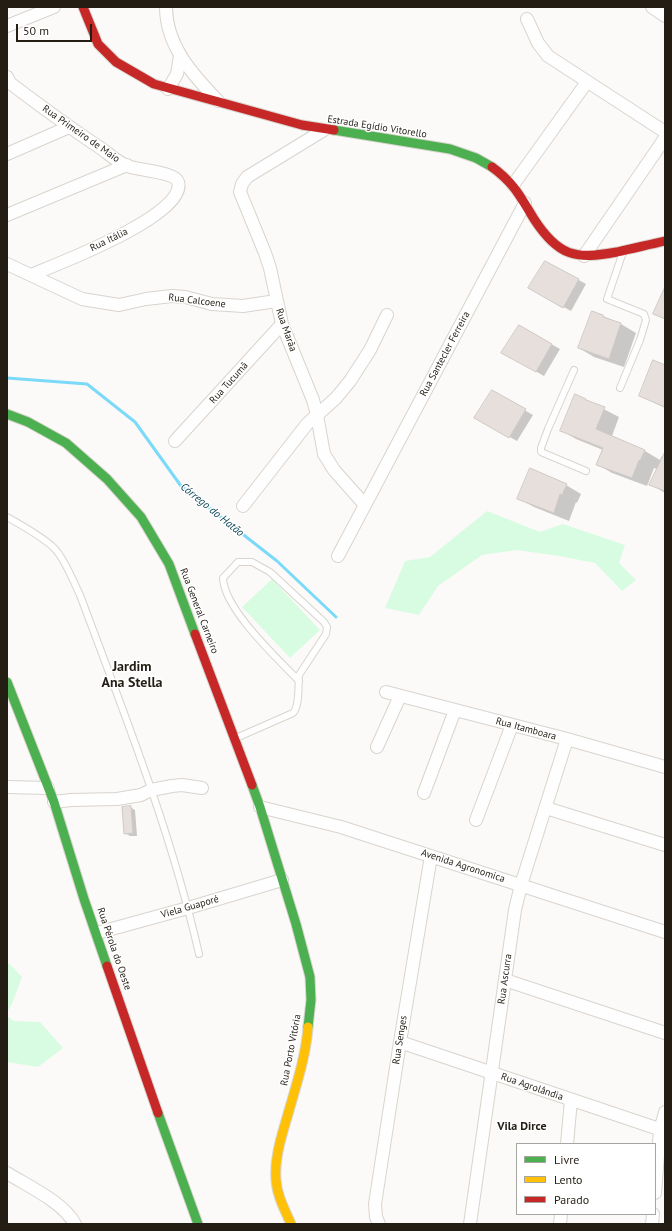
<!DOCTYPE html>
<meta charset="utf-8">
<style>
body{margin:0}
#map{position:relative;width:672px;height:1231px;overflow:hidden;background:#fcfaf8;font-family:"PT Sans",sans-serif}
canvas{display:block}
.frame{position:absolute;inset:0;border:8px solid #231d14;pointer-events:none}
.legend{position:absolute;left:516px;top:1143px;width:140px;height:72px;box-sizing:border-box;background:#fff;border:1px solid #a7a5a1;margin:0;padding:5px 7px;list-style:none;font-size:12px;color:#231d14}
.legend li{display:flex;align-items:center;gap:8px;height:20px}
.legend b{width:20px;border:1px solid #a7a5a1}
.scale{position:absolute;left:16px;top:24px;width:76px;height:18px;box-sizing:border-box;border:2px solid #231d14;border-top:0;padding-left:5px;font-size:12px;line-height:14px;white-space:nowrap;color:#231d14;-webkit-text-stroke:3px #fff;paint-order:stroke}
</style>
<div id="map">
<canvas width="672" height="1231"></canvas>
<div class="frame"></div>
<ul class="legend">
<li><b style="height:5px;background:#4caf50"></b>Livre</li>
<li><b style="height:5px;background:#ffc107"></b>Lento</li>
<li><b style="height:5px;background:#c62828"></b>Parado</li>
</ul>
<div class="scale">50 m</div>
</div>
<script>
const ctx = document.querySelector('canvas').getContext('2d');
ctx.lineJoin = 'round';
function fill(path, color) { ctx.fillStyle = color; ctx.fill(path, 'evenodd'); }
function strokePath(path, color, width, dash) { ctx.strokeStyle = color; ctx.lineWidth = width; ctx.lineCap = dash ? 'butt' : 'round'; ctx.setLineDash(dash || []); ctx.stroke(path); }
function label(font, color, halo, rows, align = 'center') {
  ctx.font = font + ' "PT Sans",sans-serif'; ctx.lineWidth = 3; ctx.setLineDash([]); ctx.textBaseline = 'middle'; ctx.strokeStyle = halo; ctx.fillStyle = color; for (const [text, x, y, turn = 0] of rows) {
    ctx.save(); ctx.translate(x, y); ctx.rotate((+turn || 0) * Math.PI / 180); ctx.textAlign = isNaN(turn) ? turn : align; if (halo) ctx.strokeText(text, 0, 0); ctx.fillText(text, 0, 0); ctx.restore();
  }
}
const green = new Path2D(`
 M487,511l53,21 23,-8 62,21 -6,18 17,17 -14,11 -27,-28 -36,-7 -42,-6 -35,5 -44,31 -19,29 -34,-7 20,-47 25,-4z
 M272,579l48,51 -30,28 -48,-51z
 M9,963l13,14 -10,27 -5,8v-48z
 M7,1016l7,5 26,1 23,26 -25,19 -31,-5z`);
const shadow = new Path2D(`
 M546,262l40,22 -15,27 -42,-23z
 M603,316l18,8 15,9 -12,34 -30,-10 -15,-9z
 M519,326l41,23 -16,27 -41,-23z
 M665,366v42l-25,-12z
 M493,392l40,23 -16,26 -41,-23z
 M586,400l33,17 -7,19 33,15 15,9 2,-4 3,1v36l-15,-9 7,-15 -3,-1 -7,18 -35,-13 -15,-9 6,-14 -27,-11 -15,-9z
 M566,485l15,9 -4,9 -1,-1 -7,19 -35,-14 -15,-8z
 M130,807l5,3 2,26h-7l-5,-3z`);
const stream = new Path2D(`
 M7,378l80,6 48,38 46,64 96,75 59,56`);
const building = new Path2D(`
 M545,261l34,18 -16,29 -35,-20z
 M665,287v32l-12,-5z
 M592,311l11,4v2l18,6 -12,36 -31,-11z
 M519,325l33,19 -16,28 -35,-19z
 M653,360l12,5v42l-26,-11z
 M492,390l34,19 -17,29 -35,-20z
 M575,394l11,5v1l19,7 -9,22 49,21 -5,11 -1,-1 -7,18 -36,-13 7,-17 -43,-17z
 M665,452v39l-16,-6z
 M530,468l37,16 -5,11 -2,-1 -6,19 -37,-14z
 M131,806l2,27 -9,1 -2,-27z`);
const lane = new Path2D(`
 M574,370l-26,59 -7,19v4l45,19
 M620,388l20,-48 6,-20 -2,-6 -37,-15 16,-47
 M7,517c14,8 36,20 47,31 11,11 19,33 26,47 44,118 91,236 119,359
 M236,738l57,-25c7,-7 5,-28 6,-38l27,-41 1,-7 -3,-5 -54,-50 -18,-10h-14l-15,16c1,31 54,80 76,103`);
const street = new Path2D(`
 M166,7c0,39 27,68 52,94
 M652,7l13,9
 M527,19l11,24 10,13 117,76
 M7,26l47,-19
 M7,77l3,6c29,22 59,44 89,64 9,6 18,15 28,19 10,4 48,6 51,16 10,33 -123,83 -147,93
 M168,89l9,-15 3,-18
 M324,130l-77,47 -5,7 -2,8 25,61 5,15 12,56 31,76 4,15 7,39 10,16 31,35
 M7,154l62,-27
 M513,185l74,-103
 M7,215l120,-50
 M584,256l81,-118
 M7,264l75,35 37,6 27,-6 26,-3 13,1 27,7 31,2 33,-5
 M175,441l107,-117
 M243,506l64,-82 29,-26 14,-17 20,-31 17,-35
 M338,556l187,-353
 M386,692l181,47 98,28
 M377,747l23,-51
 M7,787l41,1
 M424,793l31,-83
 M54,802l17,-2 46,-1 24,-4 10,-5 21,-4 10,-1 20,3
 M260,807l81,20 324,105
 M546,808l119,37
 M476,820l36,-95
 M97,933l91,-25 94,-28
 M505,980l160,53
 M400,1042l265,89
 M567,1144l4,-44
 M7,1173c21,13 56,29 68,51
 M655,1193l5,-63 5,-18
 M379,1224l-3,-7 -1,-13 25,-162 31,-186
 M470,1224l45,-314 6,-25 46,-146
 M560,1224l1,-10
 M652,1224l1,-10`);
const fast = new Path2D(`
 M334,130l116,19 26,9 16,9
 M7,414l21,8 38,21 41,36 34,38 28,47 26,70
 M7,682l47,120 30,97 23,67
 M252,785l8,22 36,117 14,53 1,23 -3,27
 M158,1113l40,111`);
const slow = new Path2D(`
 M291,1224c-6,-14 -14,-28 -15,-44 -2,-22 6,-45 12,-66 8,-28 18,-58 20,-87`);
const jam = new Path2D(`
 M83,7l15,37 18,18 38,22 148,41 32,5
 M492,167c22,16 28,29 42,52 24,37 41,41 83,33 16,-4 32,-7 48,-11
 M195,634l57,151
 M107,966l51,147`);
const streetNames = [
 ["Estrada Egídio Vitorello",377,127,9],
 ["Rua Primeiro de Maio",81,134,35],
 ["Rua Itália",109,240,-26],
 ["Rua Calcoene",197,301,7],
 ["Rua Marãa",286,330,71],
 ["Rua Santecler Ferreira",445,354,-62],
 ["Rua Tucumã",229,383,-48],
 ["Rua General Carneiro",199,611,69],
 ["Rua Itamboara",526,729,15],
 ["Avenida Agronomica",463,866,18],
 ["Viela Guaporé",190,907,-16],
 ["Rua Pérola do Oeste",114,949,71],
 ["Rua Ascurra",505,979,-82],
 ["Rua Senges",400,1040,-81],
 ["Rua Porto Vitória",291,1050,-79],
 ["Rua Agrolândia",532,1087,19]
];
const waterNames = [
 ["Córrego do Hatão",212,510,39]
];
const quarterNames = [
 ["Vila Dirce",522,1127]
];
const districtNames = [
 ["Jardim",132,667],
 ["Ana Stella",132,683]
];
fill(green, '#d8fce2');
fill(shadow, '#0003');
strokePath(stream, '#7bdaf8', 3);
fill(building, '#e6dfdc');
strokePath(building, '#cfc9c6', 1);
strokePath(lane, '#d8d4ce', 8);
strokePath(street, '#d8d4ce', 14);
strokePath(fast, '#d8d4ce', 11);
strokePath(slow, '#d8d4ce', 11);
strokePath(jam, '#d8d4ce', 11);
strokePath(lane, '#fffefe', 6);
strokePath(street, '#fffefe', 12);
strokePath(fast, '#4caf50', 9);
strokePath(slow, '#ffc107', 9);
strokePath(jam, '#c62828', 9);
label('10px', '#231d14', '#fff', streetNames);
label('italic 11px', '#0e485a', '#fff', waterNames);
label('bold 12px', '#231d14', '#fff', quarterNames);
label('bold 14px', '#231d14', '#fff', districtNames);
</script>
